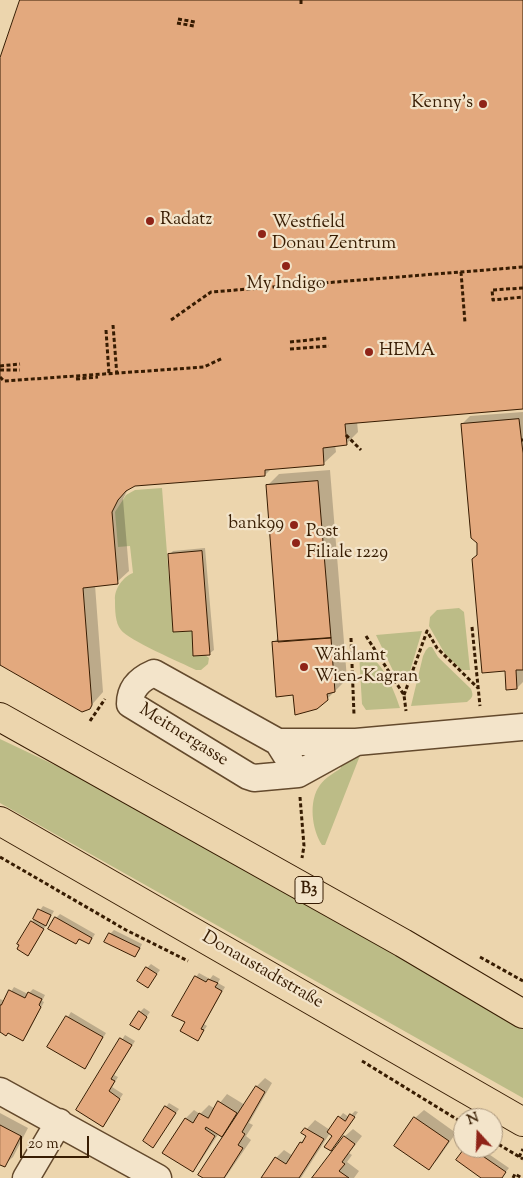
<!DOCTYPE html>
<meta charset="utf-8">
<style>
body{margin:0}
#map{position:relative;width:523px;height:1178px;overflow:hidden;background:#ecd5ad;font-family:"Sorts Mill Goudy",serif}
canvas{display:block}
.north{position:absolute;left:453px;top:1108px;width:50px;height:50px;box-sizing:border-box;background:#f3e4ca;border:1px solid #a8947a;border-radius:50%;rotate:340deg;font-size:14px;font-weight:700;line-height:20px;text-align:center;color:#371c02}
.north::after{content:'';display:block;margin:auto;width:18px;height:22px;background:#8f2418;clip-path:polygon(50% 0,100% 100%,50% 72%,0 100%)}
.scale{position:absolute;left:20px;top:1136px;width:69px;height:22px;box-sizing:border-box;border:2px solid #371c02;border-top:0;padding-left:6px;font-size:15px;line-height:18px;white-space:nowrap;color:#371c02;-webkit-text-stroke:4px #f3e4ca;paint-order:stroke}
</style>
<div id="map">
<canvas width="523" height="1178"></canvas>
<div class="north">N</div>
<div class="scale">20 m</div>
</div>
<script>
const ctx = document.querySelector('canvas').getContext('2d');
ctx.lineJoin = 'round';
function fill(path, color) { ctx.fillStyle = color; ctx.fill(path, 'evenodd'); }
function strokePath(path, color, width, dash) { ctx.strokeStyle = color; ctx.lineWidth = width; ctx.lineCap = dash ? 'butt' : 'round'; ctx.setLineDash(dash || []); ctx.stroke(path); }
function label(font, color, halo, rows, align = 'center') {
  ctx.font = font + ' "Sorts Mill Goudy",serif'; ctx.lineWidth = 4.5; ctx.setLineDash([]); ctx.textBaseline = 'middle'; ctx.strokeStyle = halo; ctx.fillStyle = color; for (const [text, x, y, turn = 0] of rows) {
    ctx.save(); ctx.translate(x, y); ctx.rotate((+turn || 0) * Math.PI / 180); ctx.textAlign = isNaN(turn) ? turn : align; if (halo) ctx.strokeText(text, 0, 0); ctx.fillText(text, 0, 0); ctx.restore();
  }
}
const green = new Path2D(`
 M162,488l11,144 19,-1 1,24h12l4,3 -1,6 -7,6h-5c-14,-7 -68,-30 -75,-40 -6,-7 -6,-21 -6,-30 -1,-11 8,-23 18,-27l-3,-27 -12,1 -3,-35 11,-17 9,-5z
 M459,608l5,4 6,58h-8l-17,-16 -16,-28 1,-9 7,-7z
 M422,631l-14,47 -7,2 -5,-3 -20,-42z
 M429,647h3l6,10 33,32c3,7 1,9 -4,13l-56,4 12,-50 3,-6z
 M359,653c20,-2 36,39 41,55l-34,2 -4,-6z
 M0,739l120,57 403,233v69l-523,-295z
 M361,753l-36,92h-3c-10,-15 -14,-44 -2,-60 5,-7 14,-12 21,-17l-4,-9z`);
const shadow = new Path2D(`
 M21,0h502v409l-166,12 1,11 -12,12 -11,1 1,7 -12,11 -52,5 -7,7 -130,10 -7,4 -5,10 6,72 -12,11 -22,3 8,107 -14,16 -89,-44v-602z
 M523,412v270l-6,6 -11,-18 -27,-116 -17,-130 8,-8z
 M330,470l17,209 -20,20 -33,-5 -21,-51 6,-6 -12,-151 12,-12z
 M205,548l9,102 -4,3 -16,1 -1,-25 -24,-74 4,-4z
 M43,906l11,5 -22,39 -4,4 4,-32z
 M60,914l35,20 -3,5 -3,3 -9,-4 -4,5 -20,-25z
 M114,930l28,14 -3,7 -4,4 -25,-21z
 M151,964l9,6 -12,16 -1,-18z
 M199,973l11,6 3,-4 7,4 -2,4 7,4 -21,37 3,2 -9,13 -12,-17 10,-45z
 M14,987l14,7 5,-5 12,6 -3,6 2,1 -17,33 -4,4 -15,-7 -8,-1v-32l5,2z
 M144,1008l6,4 -12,17 2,-17z
 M71,1012l35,21 -21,34 -36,-20z
 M125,1035l10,6 -21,34 4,2 -6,10 11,7 -20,31 -25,-15z
 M265,1078l7,5 -23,40 4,2 -7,11 5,4 -26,38h-19l18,-41 -5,-4 -19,29 -8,8 -28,-17 22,-35 8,-8 6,4 9,-9 6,4 12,-15 18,11 12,-19z
 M169,1103l10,6 -26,37 13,-39z
 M424,1110l32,23 -19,27 -8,8 -33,-22 19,-28z
 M355,1111l3,1 -24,34v-10l-4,-3 -29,45h-38l13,-20 8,-8 9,6 8,-14 7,-6 -5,-3 12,-13 15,10 13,-17 6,4z
 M0,1113l28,15 -15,29 -9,8 -4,-2z
 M353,1129l9,7 -13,17 3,2 -5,7 12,9 -5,7h-41l31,-41z
 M466,1148h14l29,20 -8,10h-18z`);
const building = new Path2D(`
 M20,0h503v409l-178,15 2,21 -24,3 1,17 -59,5v6l-130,10 -9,5 -8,9 -6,12 6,72 -35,4 9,117 -2,4 -8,3 -82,-47v-607z
 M519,419l4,34v217h-7l1,19 -11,1 -1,-19 -23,2 -10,-114 5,-4v-12l-6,-5 -10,-114z
 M318,481l13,157 -53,4 -12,-157z
 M202,551l8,104 -17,1 -1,-25 -19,1 -5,-78z
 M331,638l4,54 -8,2 1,6 -11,9 -22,6 -2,-20 -17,2 -4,-55z
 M38,909l13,6 -5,11 -13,-7z
 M55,917l37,21 -3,6 -10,-5 -3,5 -28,-15z
 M31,921l13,8 -16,27 -11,-7 2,-4 -2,-1z
 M109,933l31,15 -5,9 -31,-15z
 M146,967l11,7 -9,14 -11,-7z
 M195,976l11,6 2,-3 10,4 -3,4 7,4 -21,38 3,1 -6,11 -18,-10 5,-9 -13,-6z
 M9,990l16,8 3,-6 14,7 -3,6 2,2 -18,34 -15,-8 -2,3 -6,-4v-27h1z
 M139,1011l8,6 -8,13 -9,-5z
 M66,1016l37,21 -18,32 -38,-22z
 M120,1038l12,7 -21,34 4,2 -6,10 11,8 -17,28 -27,-17z
 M256,1086l9,6 -23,40 3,2 -7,11 5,3 -19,30h-21l-5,-3z
 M218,1101l19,12 -15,24 -16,-10 -1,2 10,7 -22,36 -31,-19 23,-35 8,5 6,-10 9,5z
 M165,1106l11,7 -23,35 -10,-7z
 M350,1114l5,3 -24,34 -7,-4 8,-11 -5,-4 11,-16 7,5z
 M414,1117l35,24 -20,29 -35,-24z
 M0,1125l21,11 -16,31 -5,-2z
 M305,1128l19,11 -25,39h-38l14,-21 11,7 14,-22 2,1 4,-7 -5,-3z
 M344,1136l11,8 -13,18 3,2 -6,7 10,7h-37z
 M465,1148h6l35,24 -4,6h-21l-25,-18z`);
const path = new Path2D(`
 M301,0v4
 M178,19l17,3
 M177,23l17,3
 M461,272l4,51
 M523,288l-31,2 1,10 30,-3
 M171,320l40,-28 312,-25
 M113,325l4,51
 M106,330l3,44
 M290,342l38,-4
 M290,349l39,-3
 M0,366l20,-2
 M0,370h20
 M0,377l4,4 200,-14 19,-9
 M76,379l22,-2
 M346,435l15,15
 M521,440h2
 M472,627l8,79
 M366,636l38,59 2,16
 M351,638l3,77
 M404,695l23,-64 10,17 41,40
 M90,721l15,-22
 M300,797l4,49 -2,12
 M0,857l126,73 62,31
 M480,957l43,24
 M362,1061l101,62
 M493,1141l30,18
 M519,1157l4,-8
 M513,1178l2,-4 7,4`);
const minor = new Path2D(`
 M278,742h78l167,-15
 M298,774l-20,-32 -124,-69c-14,6 -24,15 -24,31l118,72 6,2 44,-4 58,-32
 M0,1091l158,87
 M26,1178l33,-56`);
const major = new Path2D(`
 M0,717l403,226 120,71
 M0,821l523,301`);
const markers = [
 [483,104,5,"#8f2418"],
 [150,221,5,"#8f2418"],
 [262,234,5,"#8f2418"],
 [286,266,5,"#8f2418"],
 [369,352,5,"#8f2418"],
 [294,525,5,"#8f2418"],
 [296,543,5,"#8f2418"],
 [304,667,5,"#8f2418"]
];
const shields = [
 [309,890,28]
];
const shieldNames = [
 ["B3",309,890]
];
const poiNames = [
 ["Kenny's",473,104,"right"],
 ["Radatz",160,221],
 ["Westfield",272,224],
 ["Donau Zentrum",272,245],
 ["My Indigo",286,285,"center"],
 ["HEMA",379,352],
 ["bank99",284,525,"right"],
 ["Post",306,533],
 ["Filiale 1229",306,554],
 ["Wählamt",314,657],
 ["Wien-Kagran",314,678]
];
const streetNames = [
 ["Meitnergasse",183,736,32],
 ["Donaustadtstraße",262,971,30]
];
fill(green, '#bcbc87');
fill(shadow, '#0003');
fill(building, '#e3a97e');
strokePath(building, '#371c02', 1);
strokePath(minor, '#644a2d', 29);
strokePath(major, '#371c02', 30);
strokePath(path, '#371c02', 3, [4, 2.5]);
strokePath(minor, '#f3e4ca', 26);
strokePath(major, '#ecd5ad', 28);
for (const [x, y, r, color] of markers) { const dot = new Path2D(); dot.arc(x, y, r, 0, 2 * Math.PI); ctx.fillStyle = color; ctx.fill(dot); strokePath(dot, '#f3e4ca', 2); }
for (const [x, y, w] of shields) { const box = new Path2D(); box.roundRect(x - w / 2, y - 13.5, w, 27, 4); ctx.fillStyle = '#f3e4ca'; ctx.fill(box); strokePath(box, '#371c02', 1); }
label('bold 16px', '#371c02', null, shieldNames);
label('18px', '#371c02', '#f3e4ca', poiNames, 'left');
label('18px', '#371c02', '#f3e4ca', streetNames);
</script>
